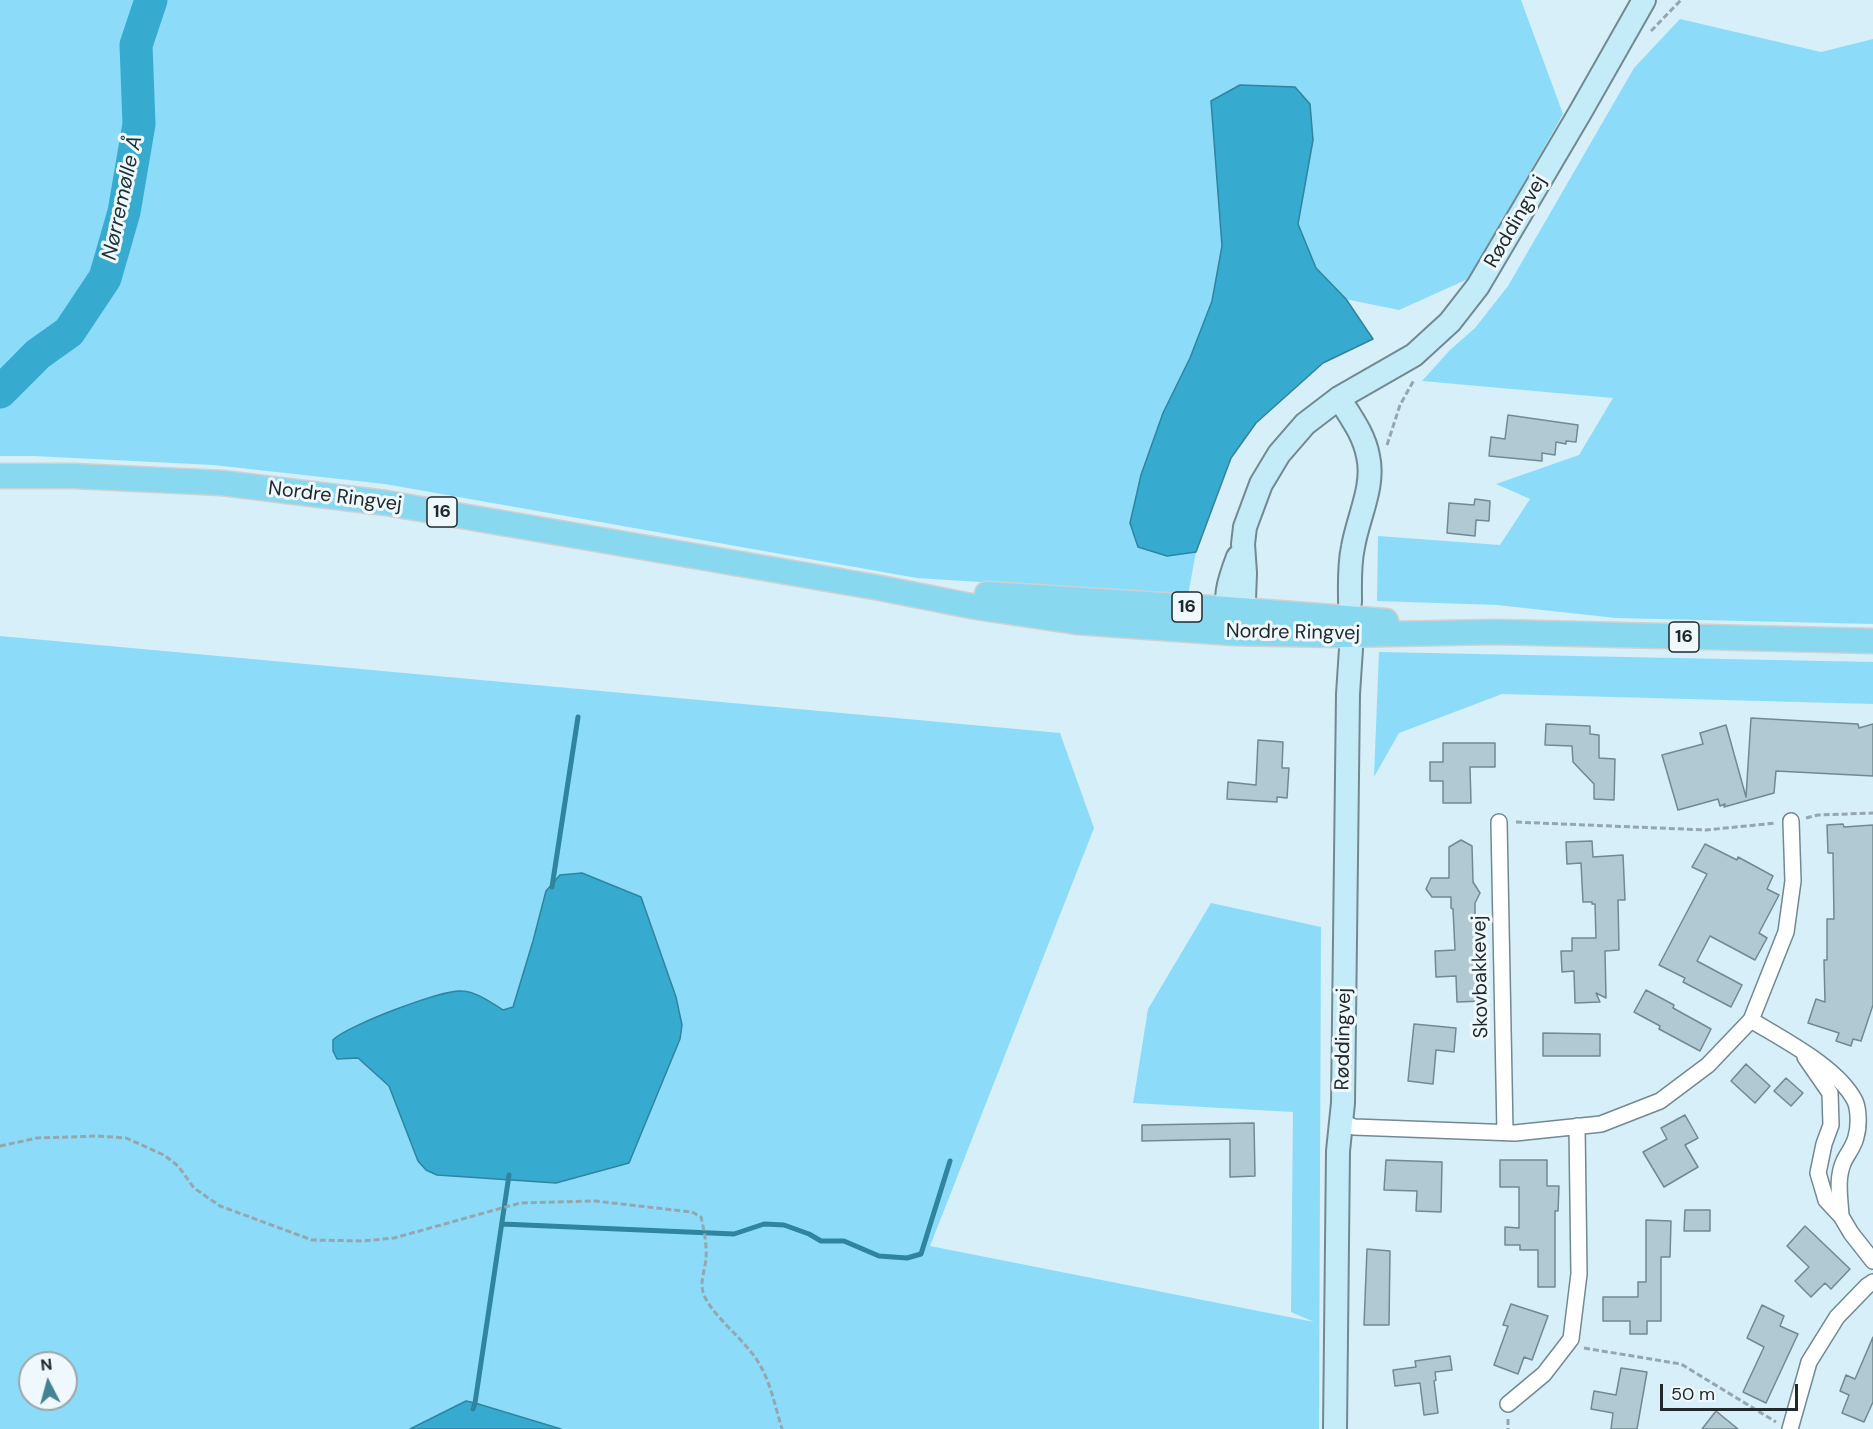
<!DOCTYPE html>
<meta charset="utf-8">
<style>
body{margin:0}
#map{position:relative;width:1873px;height:1429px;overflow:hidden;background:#d6eff8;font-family:"DM Sans",sans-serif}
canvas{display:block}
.north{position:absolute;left:18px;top:1351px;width:60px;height:60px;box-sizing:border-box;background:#eff9fd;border:2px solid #9ca6a9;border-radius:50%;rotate:354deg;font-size:16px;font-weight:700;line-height:24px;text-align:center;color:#20292c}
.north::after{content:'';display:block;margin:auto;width:21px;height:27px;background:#438297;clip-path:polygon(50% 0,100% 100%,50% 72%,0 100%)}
.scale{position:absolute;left:1660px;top:1384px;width:138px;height:27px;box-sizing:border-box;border:3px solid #20292c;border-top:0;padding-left:8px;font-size:18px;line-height:21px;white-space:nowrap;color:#20292c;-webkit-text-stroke:4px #eff9fd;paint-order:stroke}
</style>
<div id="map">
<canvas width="1873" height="1429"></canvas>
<div class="north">N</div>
<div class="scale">50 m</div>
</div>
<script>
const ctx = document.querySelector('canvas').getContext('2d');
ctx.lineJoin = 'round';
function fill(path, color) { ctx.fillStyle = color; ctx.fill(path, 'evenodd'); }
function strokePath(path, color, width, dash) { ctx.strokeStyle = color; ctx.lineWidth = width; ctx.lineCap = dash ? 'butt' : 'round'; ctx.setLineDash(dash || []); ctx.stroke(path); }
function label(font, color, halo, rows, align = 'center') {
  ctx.font = font + ' "DM Sans",sans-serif'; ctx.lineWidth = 6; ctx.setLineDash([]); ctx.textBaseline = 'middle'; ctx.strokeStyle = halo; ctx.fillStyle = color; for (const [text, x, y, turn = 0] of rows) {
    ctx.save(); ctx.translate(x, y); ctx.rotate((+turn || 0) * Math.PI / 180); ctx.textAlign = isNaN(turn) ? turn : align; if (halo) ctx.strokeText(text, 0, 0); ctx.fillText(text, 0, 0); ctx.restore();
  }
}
const green = new Path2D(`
 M0,0h1521l42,114 -93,164 -71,32 -54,-11 -29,-31 -18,-44 15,-84 -102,-39 11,145 -10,55 -22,57 -27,55 -22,62 -11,48 37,33 29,-4 -8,43 -271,-17 -532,-94 -172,-19 -179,-9h-34z
 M1680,19l141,33 52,-13v585l-257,-6 -119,-13 -120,-4 1,-65 122,9 30,-46 -34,-15 83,-29 34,-57 -191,-17 28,-31 25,-22 33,-42 126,-218z
 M0,636l1060,97 34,95 -164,418 384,76 -23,-10 2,-200 -160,-9 15,-94 63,-106 110,24 -2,502h-1319zM30,1363h36v36h-36z
 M1379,652l494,10v42l-371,-10 -103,39 -25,44z`);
const water = new Path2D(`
 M1240,85l55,2 15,17 3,36 -15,84 18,44 30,31 27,40 -50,24 -67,60 -25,35 -35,94 -29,4 -29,-9 -8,-24 11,-48 22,-62 27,-55 22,-57 10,-55 -11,-145z
 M582,873l59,24 35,100 6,28 -2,14 -51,124 -73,20 -119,-8 -11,-5 -8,-9 -29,-75 -31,-28 -21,1 -4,-8v-11c13,-14 110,-51 129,-49 15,1 28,11 41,19l10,-3 20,-66 13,-50 14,-16z
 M466,1401l9,2 86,26h-151z`);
const stream = new Path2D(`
 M552,887l26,-170
 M502,1224l232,10 30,-10 20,1 25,9 12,7h23l35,15 28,2 14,-4 29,-93
 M473,1409l2,-6 34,-228`);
const river = new Path2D(`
 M0,392l38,-38 31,-22 36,-54 19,-66 15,-88 -3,-79 15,-45`);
const building = new Path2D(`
 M1508,415l70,10 -2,17 -10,-1v3l-10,-2 -1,13 -13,-2v8l-53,-5 2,-19 14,2z
 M1475,499l15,2 -1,20 -13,-1 -1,16 -28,-3 2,-30 25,2z
 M1751,718l107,6 1,4 14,-4v52l-97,-5 -2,22 -50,14 1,-3 -5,2 -2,-7 -40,11 -16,-55 41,-11 -3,-11 26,-8 20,72z
 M1546,724l44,2v8l9,1v23l16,1 -1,41 -20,-1v-15l-21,-22 -1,-16 -27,-1z
 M1258,740l25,2 -1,26h7l-2,30 -10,-1v5l-50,-3 1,-17 28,3z
 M1443,743h52v24h-25l1,36h-28v-22h-13v-19h13z
 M1843,824l1,3 29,-2v180l-12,36 -8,-2 -2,7 -15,-5 3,-8 -31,-10 8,-24 9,3 -1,-42h3v-41h7l-1,-66h-5l-1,-28z
 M1461,840l11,6 1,36 7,11 -5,10v22h5l4,76 -27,1 -1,-26 -20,1 -1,-26 20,-1 -2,-41 -2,-1v-11h-19l-6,-8 5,-11h18v-31z
 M1592,841l1,16 30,-2 2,45h-7l1,50 -14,1 1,47 -10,-5 4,9 -25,1 -1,-32 -12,1 -1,-21h11v-13h24l-1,-34h-3v-2h-9l-2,-39 -14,1 -1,-22z
 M1705,844l32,16 1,-3 35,19 -6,13 12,6 -20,38 8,5 -12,22 -45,-24 -13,25 45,24 -11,22 -48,-25 2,-4 -26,-13 48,-91 -15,-7z
 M1646,990l28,15 -1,3 38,21 -11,22 -41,-22 1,-3 -26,-14z
 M1414,1024l42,4 -2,24 -18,-2 -3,34 -25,-3z
 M1543,1033l57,1v22h-57z
 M1746,1064l24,22 -15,17 -24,-22z
 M1786,1078l17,15 -12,13 -17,-15z
 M1685,1115l13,23 -13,7 13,22 -34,20 -21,-35 24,-13 -6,-11z
 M1254,1123l1,53 -25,1v-38l-88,2v-16z
 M1386,1160l56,2 -1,50 -25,-1 1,-20 -33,-1z
 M1500,1160h47v26h12l-1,25h-3v76h-17v-37h-18v-5h-15v-18l14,1v-41h-19z
 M1685,1210h25v21h-26z
 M1646,1220l25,1 -1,36h-9v64h-14v13h-17v-13h-27v-24h35v-15h8z
 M1805,1226l45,43 -19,20 -6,-6 -14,14 -16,-16 14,-14 -22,-21z
 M1367,1249l23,2 -1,74h-25z
 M1511,1304l37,12 -16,44 -8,-3 -6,17 -24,-9 14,-39 -5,-1z
 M1762,1305l22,11 -4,10 18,8 -32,69 -23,-11 21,-45 -17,-9z
 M1873,1337v65l-9,20 -22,-9 7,-18 -9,-4 6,-16 9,4z
 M1450,1356l2,14 -17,2 1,8 -2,1 4,32 -14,2 -4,-32 -25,3 -2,-16 23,-3 -1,-6z
 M1621,1368l26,4 -10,57h-26l2,-16 -22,-4 3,-18 22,4z
 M1716,1411l22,18h-36z`);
const path = new Path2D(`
 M1651,31l30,-31
 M1387,445l13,-40 14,-25
 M1806,818l12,-3 55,-2
 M1516,822l190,8 70,-7
 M0,1146l37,-8 61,-2 28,2 38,17 14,11 16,22 26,18 92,34 51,1 31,-3 126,-35 75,-2 97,11 9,5c3,13 6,28 5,41 -1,13 -7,24 -2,37 7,18 34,40 47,57 18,21 23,51 31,77
 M1584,1348l97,16 95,58
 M1508,1419v10`);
const street = new Path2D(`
 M1499,822l6,310
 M1751,1020c31,19 87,47 104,81 4,9 4,26 1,36 -2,9 -8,16 -12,24 -8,17 -4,37 -3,55
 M1805,1057l25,36 1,32 -7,19 -6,29 8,27 15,16 10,17 22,28
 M1341,1122l13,5 161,6 86,-9 59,-23 48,-36 43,-45 35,-88 7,-51 -2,-60
 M1508,1404l36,-30 27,-35 8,-65 -2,-148
 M1790,1429l19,-67 28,-45 30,-31 6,-4`);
const secondary = new Path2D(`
 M1339,398c11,18 25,36 29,58 7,30 -10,61 -15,91 -4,18 -3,37 -3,55
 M1231,626c-8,-27 -3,-43 7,-69
 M1236,626l6,-16 2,-10 1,-27 -2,-29 2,-17 16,-43 18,-30 26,-30 34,-26 75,-43 36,-33 28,-36 103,-175 63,-111
 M1335,1429l3,-278 5,-48 5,-409 3,-45`);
const primary = new Path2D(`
 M0,476h74l148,7 164,20 494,85 96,19 101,15 156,11 105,2 157,-3 378,9
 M987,594l239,15 160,12`);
const shields = [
 [442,512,30],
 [1187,607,30],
 [1684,637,30]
];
const shieldNames = [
 ["16",442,512],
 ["16",1187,607],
 ["16",1684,637]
];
const streetNames = [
 ["Røddingvej",1516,222,-60],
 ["Nordre Ringvej",335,497,7],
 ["Nordre Ringvej",1293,633,1],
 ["Skovbakkevej",1481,977,-91],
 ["Røddingvej",1344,1039,-89]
];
const waterNames = [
 ["Nørremølle Å",123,198,-78]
];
fill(green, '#8cdcf9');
fill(water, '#36abcf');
strokePath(water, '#2f849e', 1.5);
strokePath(stream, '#2f849e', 5);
strokePath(river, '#36abcf', 33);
fill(building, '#b1c9d2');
strokePath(building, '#728991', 1.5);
strokePath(street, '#728991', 18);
strokePath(secondary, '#728991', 26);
strokePath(primary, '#ced0d1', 27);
strokePath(path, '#94a7ae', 3, [6, 3]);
strokePath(street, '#fff', 15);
strokePath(secondary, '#c3ecf8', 22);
strokePath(primary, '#88d8f0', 24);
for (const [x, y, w] of shields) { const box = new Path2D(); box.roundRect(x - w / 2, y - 15, w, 30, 4.5); ctx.fillStyle = '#eff9fd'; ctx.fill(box); strokePath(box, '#20292c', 1.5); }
label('bold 18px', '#20292c', null, shieldNames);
label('20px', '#20292c', '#eff9fd', streetNames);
label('italic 21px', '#1c3037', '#eff9fd', waterNames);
</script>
